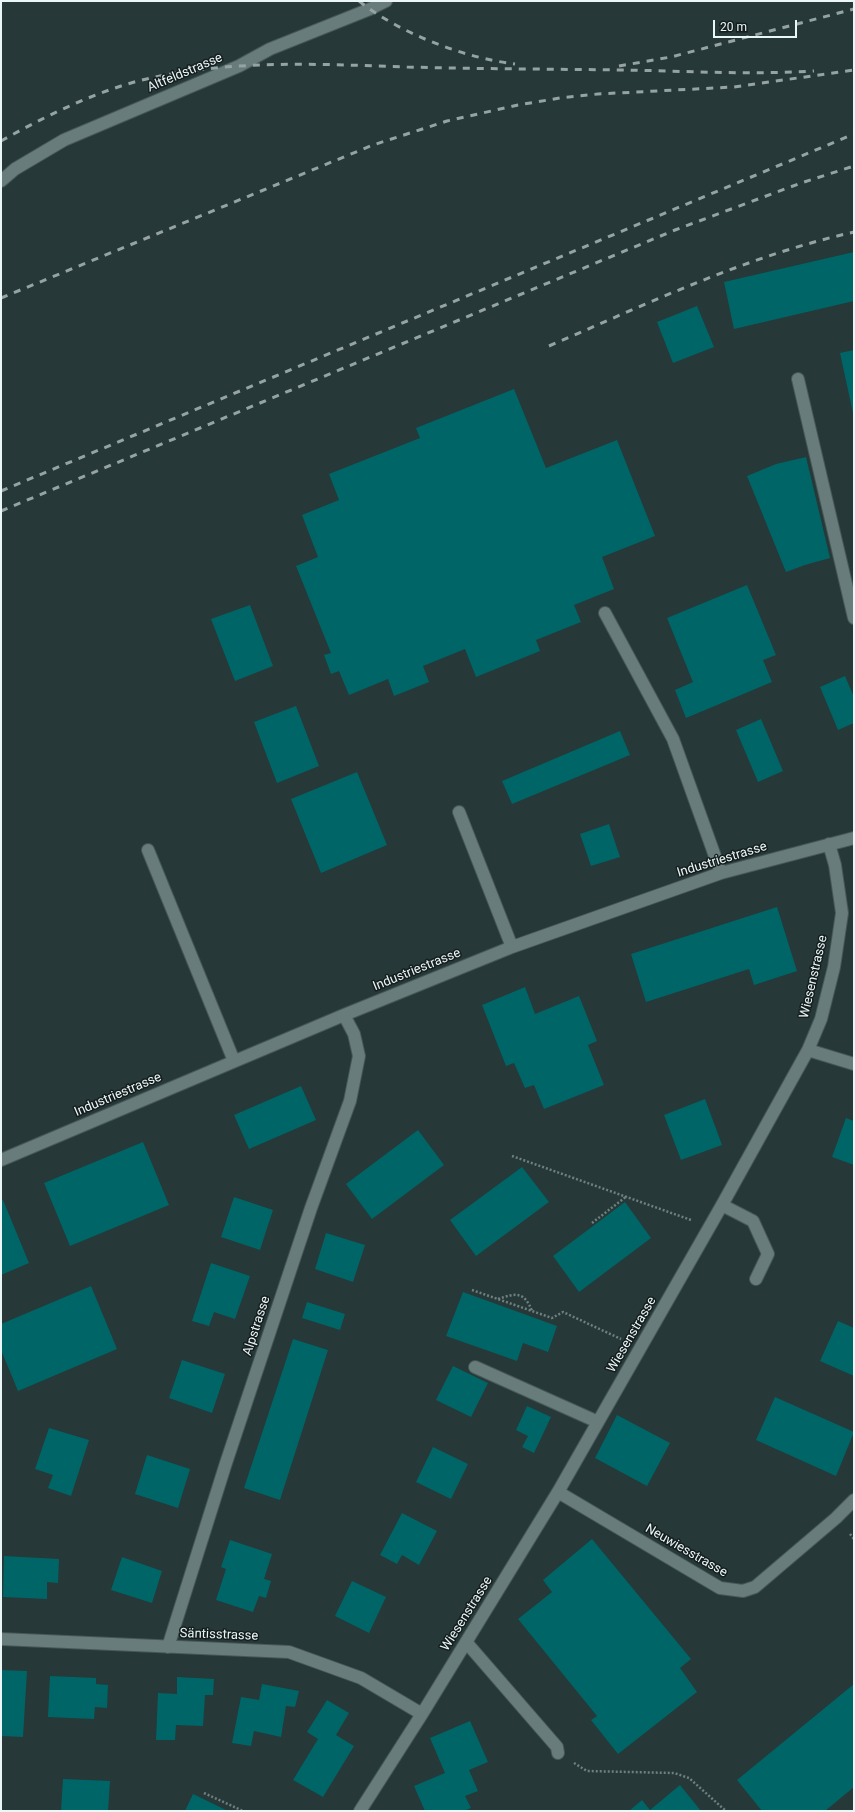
<!DOCTYPE html>
<meta charset="utf-8">
<style>
body{margin:0}
#map{position:relative;width:855px;height:1812px;overflow:hidden;background:#263838;font-family:Roboto,sans-serif}
canvas{display:block}
.frame{position:absolute;inset:0;border:2px solid #ebf6f6;pointer-events:none}
.scale{position:absolute;left:713px;top:20px;width:84px;height:18px;box-sizing:border-box;border:2px solid #ebf6f6;border-top:0;padding-left:5px;font-size:12px;line-height:14px;white-space:nowrap;color:#ebf6f6;-webkit-text-stroke:3px #151e1e;paint-order:stroke}
</style>
<div id="map">
<canvas width="855" height="1812"></canvas>
<div class="frame"></div>
<div class="scale">20 m</div>
</div>
<script>
const ctx = document.querySelector('canvas').getContext('2d');
ctx.lineJoin = 'round';
function fill(path, color) { ctx.fillStyle = color; ctx.fill(path, 'evenodd'); }
function strokePath(path, color, width, dash) { ctx.strokeStyle = color; ctx.lineWidth = width; ctx.lineCap = dash ? 'butt' : 'round'; ctx.setLineDash(dash || []); ctx.stroke(path); }
function label(font, color, halo, rows, align = 'center') {
  ctx.font = font + ' Roboto,sans-serif'; ctx.lineWidth = 3; ctx.setLineDash([]); ctx.textBaseline = 'middle'; ctx.strokeStyle = halo; ctx.fillStyle = color; for (const [text, x, y, turn = 0] of rows) {
    ctx.save(); ctx.translate(x, y); ctx.rotate((+turn || 0) * Math.PI / 180); ctx.textAlign = isNaN(turn) ? turn : align; if (halo) ctx.strokeText(text, 0, 0); ctx.fillText(text, 0, 0); ctx.restore();
  }
}
const building = new Path2D(`
 M854,252v49l-120,28 -10,-47z
 M697,306l17,41 -41,16 -16,-41z
 M854,350v63h-1l-13,-60z
 M514,389l32,79 71,-28 38,96 -53,21 12,32 -40,16 7,17 -45,18 4,11 -64,26 -11,-28 -42,17 6,16 -35,14 -6,-17 -39,16 -10,-24 -8,3 -7,-19 7,-2 -35,-87 22,-9 -16,-42 37,-15 -10,-26 91,-36 -4,-10z
 M806,457l24,101 -25,7 -19,7 -39,-96 29,-12z
 M747,585l29,70 -13,5 9,22 -86,36 -11,-28 18,-8 -26,-64z
 M250,605l23,61 -38,15 -24,-62z
 M845,676l9,21v26l-16,7 -18,-43z
 M296,706l23,60 -42,17 -23,-61z
 M761,719l22,52 -25,11 -22,-52z
 M620,731l10,24 -118,49 -10,-23z
 M357,772l30,73 -66,28 -30,-74z
 M609,824l11,33 -29,9 -11,-32z
 M777,907l20,64 -43,14 -5,-16 -103,33 -15,-48z
 M525,987l10,27 44,-18 18,45 -9,4 16,40 -60,24 -10,-24 -9,3 -11,-25 -8,3 -24,-61z
 M301,1086l15,34 -67,29 -15,-34z
 M705,1099l17,46 -41,15 -17,-45z
 M846,1118l8,3v44l-22,-8z
 M418,1130l26,35 -72,54 -26,-35z
 M143,1142l26,63 -99,41 -26,-63z
 M522,1167l27,35 -73,54 -26,-36z
 M234,1197l39,13 -13,40 -39,-13z
 M3,1200l26,63 -28,12v-74z
 M625,1202l26,36 -72,54 -26,-36z
 M326,1233l39,12 -12,37 -38,-13z
 M211,1263l39,13 -15,43 -21,-7 -5,14 -17,-5z
 M91,1286l26,63 -99,42 -17,-41v-26z
 M463,1292l94,34 -9,26 -25,-9 -6,18 -71,-25z
 M307,1302l38,12 -5,16 -38,-12z
 M838,1321l16,7v48l-34,-15z
 M293,1339l35,11 -48,150 -36,-12z
 M182,1360l43,14 -13,39 -43,-15z
 M453,1366l35,17 -17,34 -35,-17z
 M775,1397l79,35 -18,44 -80,-36z
 M527,1406l24,11 -17,36 -12,-6 6,-11 -12,-6z
 M617,1415l53,28 -23,43 -52,-28z
 M49,1428l40,12 -18,56 -23,-8 5,-13 -18,-6z
 M433,1447l35,17 -17,35 -35,-17z
 M147,1455l43,14 -12,39 -43,-14z
 M402,1513l35,18 -18,34 -17,-10 -5,9 -17,-9z
 M592,1539l99,120 -11,9 17,24 -79,62 -27,-34 6,-4 -79,-97 34,-27 -9,-12z
 M230,1540l42,14 -8,25 7,2 -5,17 -7,-2 -6,16 -37,-12 10,-31 -5,-2z
 M4,1556l55,3 -1,24 -11,-1v17l-44,-2z
 M122,1557l40,14 -10,32 -41,-13z
 M352,1581l34,16 -17,36 -34,-17z
 M1,1670l26,1 -4,66 -22,-1z
 M50,1676l46,2v6l12,1 -1,23 -12,-1 -1,12 -46,-2z
 M177,1677l37,2 -1,16h-8l-2,31 -27,-1 -1,15h-19l2,-47 19,1z
 M262,1684l37,7 -4,16 -9,-1 -5,31 -27,-6 -3,15 -19,-3 9,-46 18,3z
 M854,1684v103l-29,24h-63l-25,-31z
 M327,1700l22,13 -13,22 18,11 -31,51 -30,-17 25,-41 -11,-7z
 M470,1721l18,41 -19,8 9,21 -13,5 6,12 -7,3h-39l-11,-25 31,-13 -15,-35z
 M63,1779l47,2 -2,30h-47z
 M680,1785l21,26h-72l13,-11 8,10z
 M193,1794l35,17h-43z`);
const path = new Path2D(`
 M512,1156l179,64
 M592,1223l35,-27
 M472,1290l80,28 11,-6 58,27
 M498,1299c18,-6 26,-8 34,12
 M850,1534l4,5
 M574,1763l13,8 87,2 15,5 37,33
 M204,1793l39,18`);
const minor = new Path2D(`
 M1,181l14,-12 49,-29 175,-74 31,-17 100,-40 16,-8
 M798,379l56,239
 M605,613l68,126 48,134
 M459,812l53,135
 M148,850l86,211
 M808,1050l46,14
 M1,1160l343,-145 168,-68 209,-74 133,-35
 M722,1205l31,16 15,33 -12,25
 M475,1367l123,55
 M558,1492l162,96 23,3 12,-4 81,-69 18,-18
 M1,1639l288,13 72,26 61,36
 M466,1642l91,105 1,6
 M168,1647l58,-184 85,-255 39,-107 9,-45 -5,-22 -10,-19
 M360,1811l62,-97 136,-222 164,-287 86,-155 13,-31 13,-52 8,-54 -7,-48 -6,-21`);
const rail = new Path2D(`
 M359,1c40,32 105,57 156,63
 M619,66l52,-9 183,-48
 M1,141c43,-24 89,-47 137,-60 88,-22 179,-17 269,-14 72,2 144,2 216,3 63,1 128,5 191,1
 M1,298l372,-153 74,-24 71,-16 42,-7 38,-4 136,-7 120,-17
 M549,346c100,-43 198,-90 305,-114
 M1,491l853,-357
 M1,511l674,-281 126,-47 53,-17`);
const streetNames = [
 ["Altfeldstrasse",185,73,-23],
 ["Industriestrasse",722,860,-17],
 ["Industriestrasse",417,970,-22],
 ["Wiesenstrasse",814,977,-77],
 ["Industriestrasse",118,1095,-23],
 ["Alpstrasse",257,1326,-72],
 ["Wiesenstrasse",632,1335,-60],
 ["Neuwiesstrasse",686,1551,30],
 ["Wiesenstrasse",467,1614,-58],
 ["Säntisstrasse",219,1635,2]
];
fill(building, '#006566');
strokePath(minor, '#475757', 14);
strokePath(path, '#708080', 2.5, [2, 2]);
strokePath(minor, '#687c7c', 12);
strokePath(rail, '#95a3a3', 3, [7, 7]);
label('13px', '#ebf6f6', '#151e1e', streetNames);
</script>
